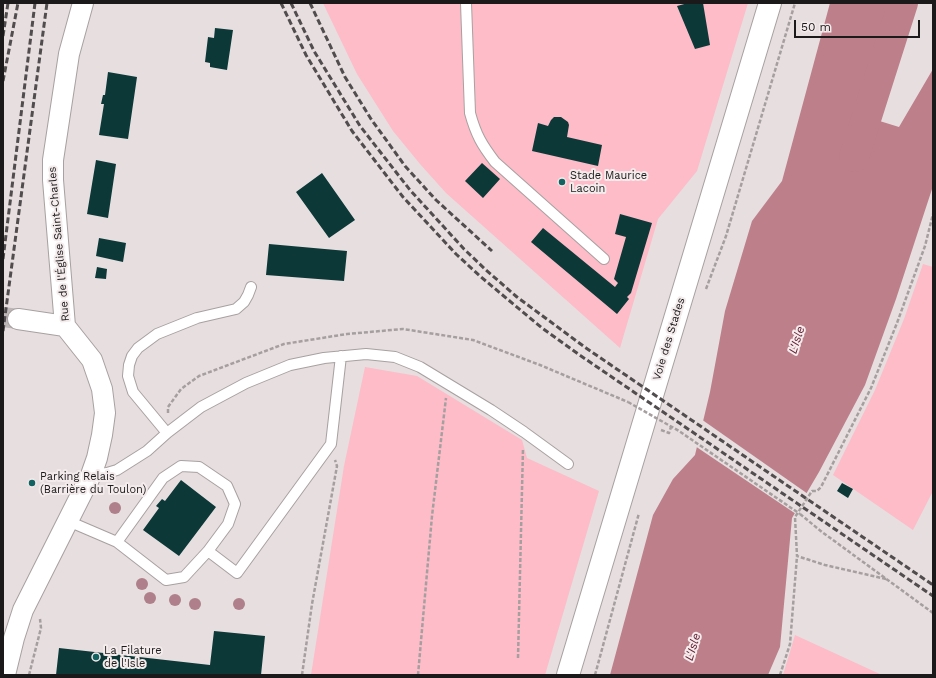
<!DOCTYPE html>
<meta charset="utf-8">
<style>
body{margin:0}
#map{position:relative;width:936px;height:678px;overflow:hidden;background:#e7dedf;font-family:"Work Sans",sans-serif}
canvas{display:block}
.frame{position:absolute;inset:0;border:4px solid #1c191a;pointer-events:none}
.scale{position:absolute;left:794px;top:20px;width:126px;height:18px;box-sizing:border-box;border:2px solid #1c191a;border-top:0;padding-left:5px;font-size:12px;line-height:14px;white-space:nowrap;color:#1c191a;-webkit-text-stroke:3px #f4ebec;paint-order:stroke}
</style>
<div id="map">
<canvas width="936" height="678"></canvas>
<div class="frame"></div>
<div class="scale">50 m</div>
</div>
<script>
const ctx = document.querySelector('canvas').getContext('2d');
ctx.lineJoin = 'round';
function fill(path, color) { ctx.fillStyle = color; ctx.fill(path, 'evenodd'); }
function strokePath(path, color, width, dash) { ctx.strokeStyle = color; ctx.lineWidth = width; ctx.lineCap = dash ? 'butt' : 'round'; ctx.setLineDash(dash || []); ctx.stroke(path); }
function label(font, color, halo, rows, align = 'center') {
  ctx.font = font + ' "Work Sans",sans-serif'; ctx.lineWidth = 4; ctx.setLineDash([]); ctx.textBaseline = 'middle'; ctx.strokeStyle = halo; ctx.fillStyle = color; for (const [text, x, y, turn = 0] of rows) {
    ctx.save(); ctx.translate(x, y); ctx.rotate((+turn || 0) * Math.PI / 180); ctx.textAlign = isNaN(turn) ? turn : align; if (halo) ctx.strokeText(text, 0, 0); ctx.fillText(text, 0, 0); ctx.restore();
  }
}
const green = new Path2D(`
 M323,3h425l-51,168 -39,48 -38,129 -174,-155 -26,-29 -27,-33 -36,-57z
 M923,264l10,3v224l-20,39 -80,-55 42,-85 29,-71z
 M365,367l52,9 105,64 5,18 72,33 -54,184h-234l33,-209z
 M795,635l87,40h-99z`);
const water = new Path2D(`
 M830,3h62l-35,111 42,13 34,-58v117l-37,113 -31,86 -46,87 -27,46 -12,129 -12,28h-158l43,-160 20,-36 22,-24 15,-63 15,-81 27,-90 30,-40z`);
const pier = new Path2D(`
 M701,419l107,75 -12,20 -101,-68z`);
const river = new Path2D(`
 M854,157l49,-154`);
const building = new Path2D(`
 M688,3h15l7,42 -15,4 -18,-43z
 M215,28l18,2 -6,40 -17,-3v-4l-5,-1 3,-25 6,1z
 M108,72l29,5 -9,62 -29,-4 5,-31h-3l2,-9h2z
 M554,117h7l7,5 1,3 -2,12 35,8 -4,21 -66,-15 6,-28 10,3 3,-6z
 M96,160l20,4 -8,54 -21,-4z
 M482,163l18,16 -17,19 -18,-17z
 M322,173l33,47 -26,18 -33,-46z
 M620,214l32,9 -21,70 -4,4 2,2 -12,15 -86,-72 12,-14 72,59 3,-4 -4,-4 12,-42 -11,-3z
 M99,238l27,5 -3,19 -27,-6z
 M269,244l78,7 -3,30 -78,-6z
 M97,267l10,2 -1,10 -11,-1z
 M181,480l35,27 -37,49 -36,-26 16,-22 -3,-2 6,-7 3,2z
 M842,483l11,6 -5,9 -11,-7z
 M214,631l51,5 -4,39h-205l3,-27 151,17z`);
const minorTunnel = new Path2D(`
 M3,317l15,2`);
const path = new Path2D(`
 M706,289l20,-53 69,-233
 M168,413v-6l13,-18 18,-13 85,-32 63,-10 56,-5 70,11 67,25 88,37
 M661,430l8,3 2,-6
 M800,514l22,18 111,81
 M886,579l-61,-14 -28,-9 -2,-39 17,-26h5l4,-4 50,-99 26,-65 28,-77 8,-32
 M518,658l5,-210
 M29,675l12,-47 -1,-9
 M302,675l10,-71 25,-138 -2,-6
 M418,675l14,-159 14,-118
 M595,675l44,-162
 M780,675l10,-31 7,-88`);
const service = new Path2D(`
 M466,3l4,110c6,22 12,32 25,49l109,97
 M167,433l-34,-41 -5,-16 1,-11 3,-9 6,-8 19,-14 40,-16 39,-9 8,-7 4,-7 3,-8
 M91,475l16,-2 10,-3 30,-19 20,-18 34,-26 45,-24 44,-18 34,-7 42,-4 29,3 25,10 71,43 33,22 44,32
 M68,521l49,21 49,38 18,-3 24,-26 29,22 94,-129 10,-88
 M117,542l46,-64 18,-12 18,1 28,19 8,18 -7,20 -20,27`);
const minor = new Path2D(`
 M18,319l47,7
 M5,675l9,-37 9,-28 68,-135 6,-17 5,-23 3,-22 -3,-24 -10,-29 -27,-34 -12,-146v-20l16,-106 14,-51`);
const primary = new Path2D(`
 M568,675l202,-672`);
const rail = new Path2D(`
 M281,3l25,52 46,76 51,66 53,57 25,23 61,51 39,28 352,240
 M291,3l23,48 46,75 50,64 54,59 22,21 31,27 69,51 347,237
 M310,3l35,74 26,42 34,47 31,34 56,51
 M3,36l5,-33
 M3,81l15,-78
 M3,259l32,-256
 M3,331l44,-328`);
const pathBridge = new Path2D(`
 M628,402l51,29 121,83`);
const trees = [
 [115,508],
 [142,584],
 [150,598],
 [175,600],
 [195,604],
 [239,604]
];
const markers = [
 [562,182,4,"#116261"],
 [32,483,4,"#116261"],
 [96,657,4,"#116261"]
];
const poiNames = [
 ["Stade Maurice",570,176],
 ["Lacoin",570,189],
 ["Parking Relais",40,477],
 ["(Barrière du Toulon)",40,490],
 ["La Filature",104,651],
 ["de l'Isle",104,664]
];
const streetNames = [
 ["Rue de l'Église Saint-Charles",59,244,-95],
 ["Voie des Stades",669,339,-73]
];
const waterNames = [
 ["L'Isle",797,340,-72],
 ["L'Isle",693,647,-73]
];
fill(green, '#fdbcc7');
fill(water, '#bd7f8a');
fill(pier, '#e7dedf');
strokePath(river, '#bd7f8a', 30);
fill(building, '#0c3838');
strokePath(minorTunnel, '#beb7b8', 20, [20, 10]);
strokePath(service, '#a8a0a1', 12);
strokePath(minor, '#a8a0a1', 22);
strokePath(primary, '#a8a0a1', 24);
strokePath(path, '#a69fa0', 2.5, [4, 2]);
strokePath(service, '#fff', 10);
strokePath(minor, '#fff', 20);
strokePath(primary, '#fff', 22);
strokePath(rail, '#514c4d', 3, [6, 3]);
strokePath(pathBridge, '#a69fa0', 2.5, [4, 2]);
ctx.fillStyle = '#af808b';
for (const [x, y] of trees) { ctx.beginPath(); ctx.arc(x, y, 6, 0, 2 * Math.PI); ctx.fill(); }
for (const [x, y, r, color] of markers) { const dot = new Path2D(); dot.arc(x, y, r, 0, 2 * Math.PI); ctx.fillStyle = color; ctx.fill(dot); strokePath(dot, '#f4ebec', 1.5); }
label('11px', '#1c191a', '#f4ebec', poiNames, 'left');
label('11px', '#1c191a', '#f4ebec', streetNames);
label('italic 12px', '#64192f', '#f4ebec', waterNames);
</script>
